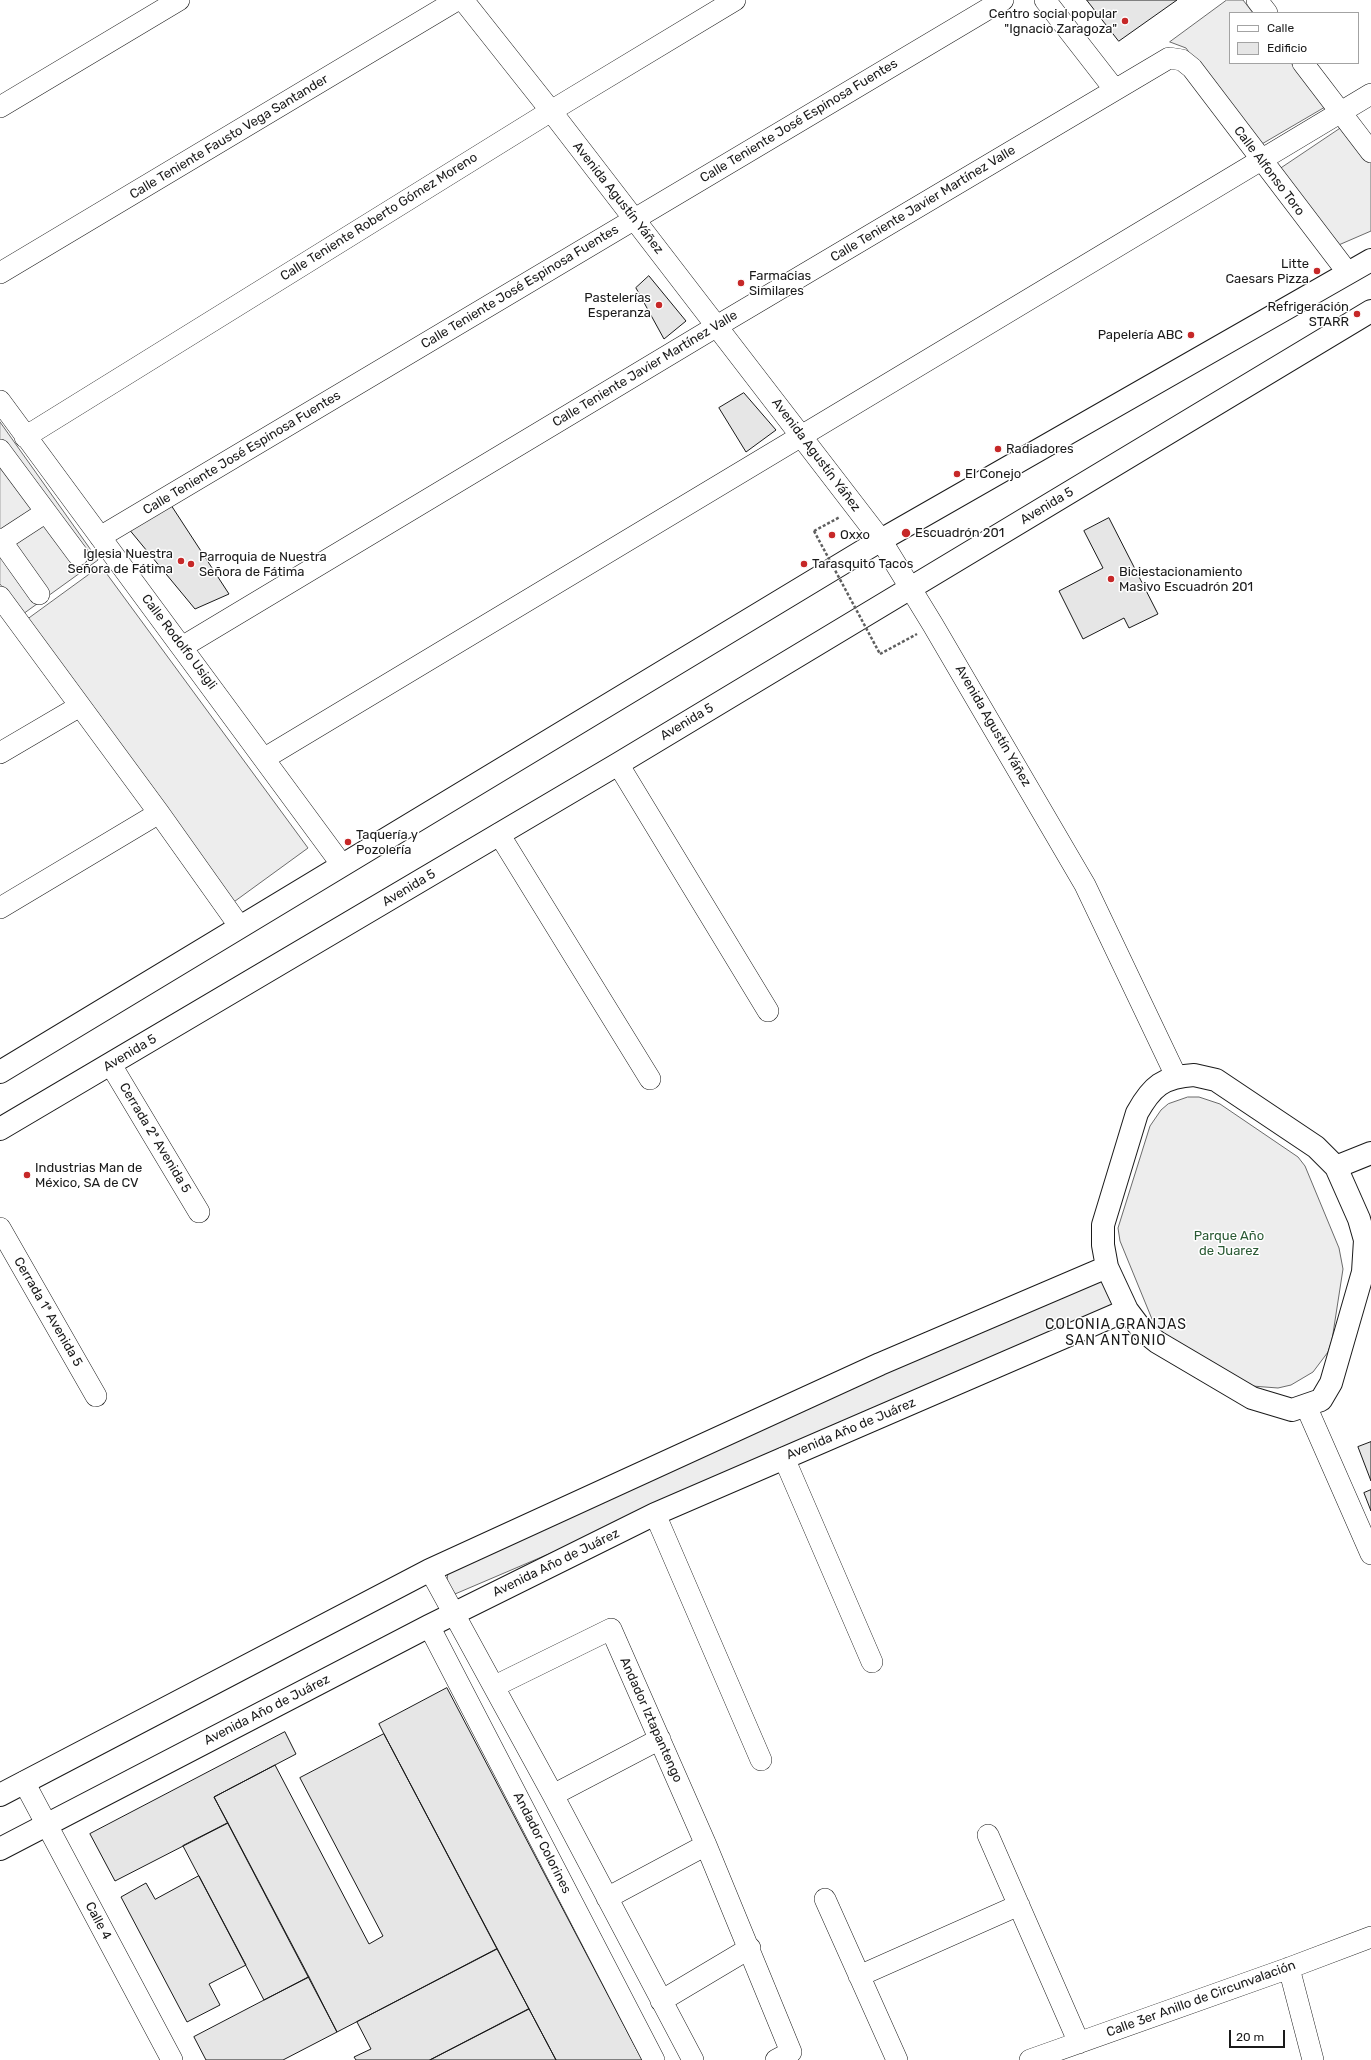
<!DOCTYPE html>
<meta charset="utf-8">
<style>
body{margin:0}
#map{position:relative;width:1371px;height:2060px;overflow:hidden;background:#fff;font-family:Rubik,sans-serif}
canvas{display:block}
.legend{position:absolute;left:1229px;top:12px;width:130px;height:52px;box-sizing:border-box;background:#fff;border:1px solid #a3a3a3;margin:0;padding:5px 7px;list-style:none;font-size:12px;color:#1a1a1a}
.legend li{display:flex;align-items:center;gap:8px;height:20px}
.legend b{width:20px;border:1px solid #a3a3a3}
.scale{position:absolute;left:1229px;top:2030px;width:56px;height:18px;box-sizing:border-box;border:2px solid #1a1a1a;border-top:0;padding-left:5px;font-size:12px;line-height:14px;white-space:nowrap;color:#1a1a1a;-webkit-text-stroke:3px #fff;paint-order:stroke}
</style>
<div id="map">
<canvas width="1371" height="2060"></canvas>
<ul class="legend">
<li><b style="height:5px;background:#fff"></b>Calle</li>
<li><b style="height:11px;background:#e6e6e6"></b>Edificio</li>
</ul>
<div class="scale">20 m</div>
</div>
<script>
const ctx = document.querySelector('canvas').getContext('2d');
ctx.lineJoin = 'round';
function fill(path, color) { ctx.fillStyle = color; ctx.fill(path, 'evenodd'); }
function strokePath(path, color, width, dash) { ctx.strokeStyle = color; ctx.lineWidth = width; ctx.lineCap = dash ? 'butt' : 'round'; ctx.setLineDash(dash || []); ctx.stroke(path); }
function label(font, color, halo, rows, align = 'center') {
  ctx.font = font + ' Rubik,sans-serif'; ctx.lineWidth = 3; ctx.setLineDash([]); ctx.textBaseline = 'middle'; ctx.strokeStyle = halo; ctx.fillStyle = color; for (const [text, x, y, turn = 0] of rows) {
    ctx.save(); ctx.translate(x, y); ctx.rotate((+turn || 0) * Math.PI / 180); ctx.textAlign = isNaN(turn) ? turn : align; if (halo) ctx.strokeText(text, 0, 0); ctx.fillText(text, 0, 0); ctx.restore();
  }
}
const built = new Path2D(`
 M1227,0h16l10,13h-23v50h61l34,44 -70,41 -69,-100 -16,-6z
 M1344,126l27,37v68l-37,16 -57,-76z
 M0,422l98,138 -75,54 -23,-30z
 M101,566l207,282 -77,56 -207,-282z
 M1188,1097h11l21,7 78,53 7,9 34,82 4,21 -11,71 -4,12 -15,20 -22,13 -13,3 -26,-2 -93,-55 -5,-7 -34,-83 -2,-13 32,-102 11,-16 7,-6z
 M1102,1269l18,41 -665,284 -5,-6 -3,-8 1,-8z`);
const building = new Path2D(`
 M1087,0h90l-58,41z
 M649,276l37,45 -22,18 -28,-51z
 M744,393l32,37 -30,22 -27,-44z
 M169,502l60,92 -34,15 -67,-81z
 M1109,518l49,96 -29,14 -5,-10 -41,21 -24,-48 44,-23 -19,-37z
 M1371,1442v39l-13,-34z
 M1371,1490v21l-7,-18z
 M447,1688l195,372h-86l-172,-326 -5,-10z
 M285,1732l11,22 -82,43 14,26 -113,58 -25,-47z
 M384,1734l113,215 -160,83 -123,-235 61,-32 94,179 14,-8 -83,-158z
 M228,1823l81,154 -45,23 -81,-154z
 M199,1876l47,89 -37,19 11,21 -33,17 -66,-125 25,-14 9,16z
 M497,1949l32,60 -99,51h-74l-2,-3 17,-8 -14,-27z
 M309,1977l28,55 -54,28h-77l-12,-23z
 M529,2009l27,51h-126z`);
const path = new Path2D(`
 M814,531l26,-14
 M880,654l37,-20`);
const minor = new Path2D(`
 M463,0l88,111 330,429 52,85 152,260 91,191
 M1045,0l70,90
 M1257,0l10,13
 M1303,63l68,89
 M0,107l179,-107
 M0,273l457,-273
 M0,401l342,464
 M25,437l526,-326 184,-111
 M0,450l78,105
 M100,537l903,-537
 M0,539l39,55
 M0,542l46,-30
 M0,597l159,216 81,114
 M182,647l535,-321 452,-268 13,2 10,8 156,205
 M0,753l80,-47
 M265,758l1106,-664
 M618,764l150,247
 M499,834l151,245
 M0,908l159,-95
 M111,1065l88,147
 M0,1228l96,168
 M1306,1406l65,148
 M784,1458l88,204
 M655,1514l106,246
 M430,1570l123,225 140,265
 M429,1626l225,434
 M495,1686l116,-57 95,216 85,207 -15,8
 M24,1782l148,278
 M553,1795l107,-56
 M988,1835l91,208
 M607,1898l99,-53
 M825,1899l72,161
 M1289,1968l24,92
 M859,1976l160,-71
 M661,2001l89,-53
 M1030,2060l259,-92 82,-31`);
const major = new Path2D(`
 M0,1072l881,-532 490,-280
 M1194,1075l22,5 100,67 20,20 23,52 6,21 -2,32 -32,111 -10,17 -29,10 -40,-12 -95,-56 -15,-12 -15,-20 -20,-43 -4,-22v-20l34,-112c15,-27 26,-36 57,-38z
 M0,1129l618,-365 753,-453
 M1336,1167l35,-14
 M0,1795l430,-225 450,-206 227,-97
 M0,1849l429,-223 226,-112 472,-204`);
const pathBridge = new Path2D(`
 M814,531l66,123`);
const markers = [
 [1125,21,4,"#c62828"],
 [1317,271,4,"#c62828"],
 [741,283,4,"#c62828"],
 [659,305,4,"#c62828"],
 [1357,314,4,"#c62828"],
 [1191,335,4,"#c62828"],
 [998,449,4,"#c62828"],
 [957,474,4,"#c62828"],
 [906,533,5,"#c62828"],
 [832,535,4,"#c62828"],
 [181,561,4,"#c62828"],
 [191,564,4,"#c62828"],
 [804,564,4,"#c62828"],
 [1111,579,4,"#c62828"],
 [348,842,4,"#c62828"],
 [27,1175,4,"#c62828"]
];
const poiNames = [
 ["Centro social popular",1117,14,"right"],
 ["\"Ignacio Zaragoza\"",1117,29,"right"],
 ["Litte",1309,264,"right"],
 ["Caesars Pizza",1309,279,"right"],
 ["Farmacias",749,276],
 ["Similares",749,291],
 ["Pastelerías",651,298,"right"],
 ["Esperanza",651,313,"right"],
 ["Refrigeración",1349,307,"right"],
 ["STARR",1349,322,"right"],
 ["Papelería ABC",1183,335,"right"],
 ["Radiadores",1006,449],
 ["El Conejo",965,474],
 ["Escuadrón 201",915,533],
 ["Oxxo",840,535],
 ["Iglesia Nuestra",173,554,"right"],
 ["Señora de Fátima",173,569,"right"],
 ["Parroquia de Nuestra",199,557],
 ["Señora de Fátima",199,572],
 ["Tarasquito Tacos",812,564],
 ["Biciestacionamiento",1119,572],
 ["Masivo Escuadrón 201",1119,587],
 ["Taquería y",356,835],
 ["Pozolería",356,850],
 ["Industrias Man de",35,1168],
 ["México, SA de CV",35,1183]
];
const streetNames = [
 ["Calle Teniente José Espinosa Fuentes",799,121,-31],
 ["Calle Teniente Fausto Vega Santander",229,137,-31],
 ["Calle Alfonso Toro",1269,171,53],
 ["Avenida Agustín Yáñez",618,198,52],
 ["Calle Teniente Javier Martínez Valle",923,204,-31],
 ["Calle Teniente Roberto Gómez Moreno",379,217,-32],
 ["Calle Teniente José Espinosa Fuentes",520,287,-31],
 ["Calle Teniente Javier Martínez Valle",645,369,-31],
 ["Calle Teniente José Espinosa Fuentes",242,453,-31],
 ["Avenida Agustín Yáñez",816,455,53],
 ["Avenida 5",1047,506,-31],
 ["Calle Rodolfo Usigli",179,642,53],
 ["Avenida 5",687,722,-31],
 ["Avenida Agustín Yáñez",993,726,60],
 ["Avenida 5",409,888,-31],
 ["Avenida 5",130,1053,-31],
 ["Cerrada 2ª Avenida 5",155,1138,59],
 ["Cerrada 1ª Avenida 5",48,1312,60],
 ["Avenida Año de Juárez",851,1429,-23],
 ["Avenida Año de Juárez",556,1563,-26],
 ["Avenida Año de Juárez",267,1710,-27],
 ["Andador Iztapantengo",651,1720,66],
 ["Andador Colorines",542,1843,63],
 ["Calle 4",98,1921,62],
 ["Calle 3er Anillo de Circunvalación",1201,1999,-20]
];
const parkNames = [
 ["Parque Año",1229,1236],
 ["de Juarez",1229,1251]
];
const neighbourhoodNames = [
 ["COLONIA GRANJAS",1116,1325],
 ["SAN ANTONIO",1116,1341]
];
fill(built, '#ededed');
strokePath(built, '#6a6a6a', 1);
fill(building, '#e6e6e6');
strokePath(building, '#1a1a1a', 1);
strokePath(minor, '#1a1a1a', 22);
strokePath(major, '#1a1a1a', 24);
strokePath(path, '#5f5f5f', 2.5, [3, 2]);
strokePath(minor, '#fff', 21);
strokePath(major, '#fff', 22);
strokePath(pathBridge, '#5f5f5f', 2.5, [3, 2]);
for (const [x, y, r, color] of markers) { const dot = new Path2D(); dot.arc(x, y, r, 0, 2 * Math.PI); ctx.fillStyle = color; ctx.fill(dot); strokePath(dot, '#fff', 1.5); }
label('13px', '#1a1a1a', '#fff', poiNames, 'left');
label('13px', '#1a1a1a', '#fff', streetNames);
label('13px', '#2b5a34', '#fff', parkNames);
ctx.letterSpacing = '1px';
label('14px', '#1a1a1a', '#fff', neighbourhoodNames);
ctx.letterSpacing = '0px';
</script>
